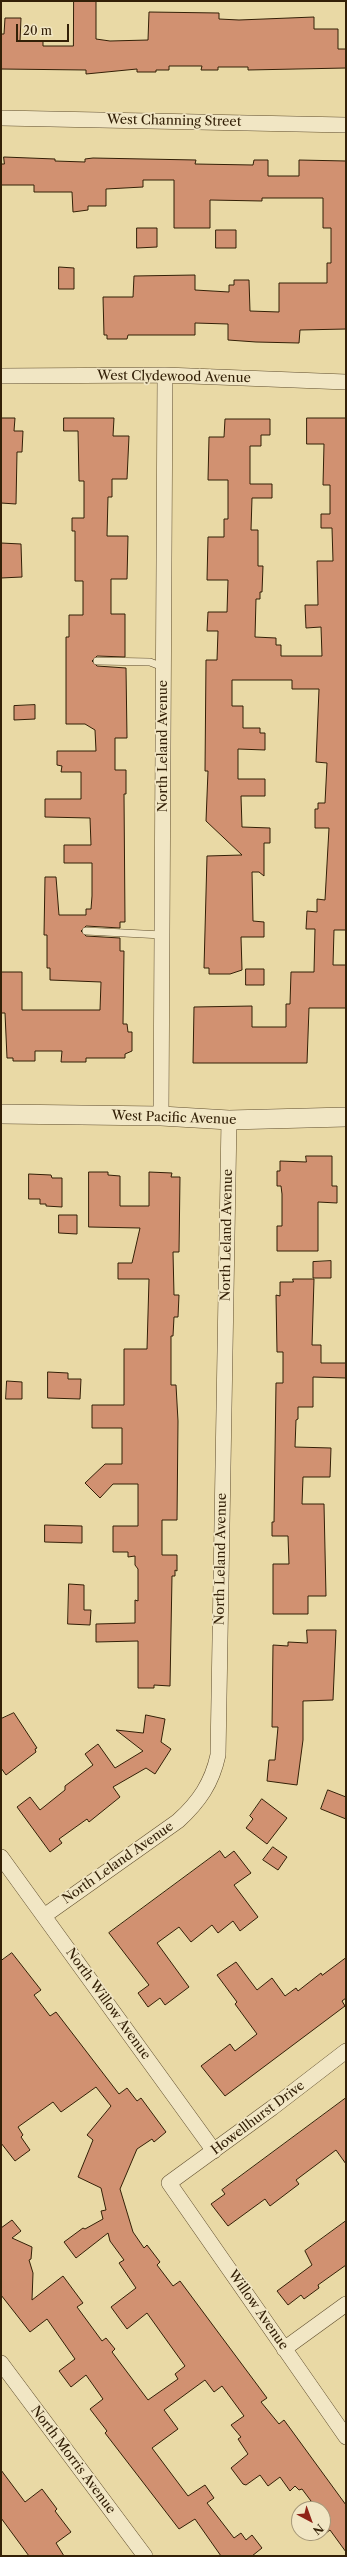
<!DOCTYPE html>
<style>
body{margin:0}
#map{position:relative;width:347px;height:2557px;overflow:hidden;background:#e9d9a5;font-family:"Libre Caslon Text",serif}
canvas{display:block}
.frame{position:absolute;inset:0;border:2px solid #332007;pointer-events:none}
.north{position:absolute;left:291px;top:2501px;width:40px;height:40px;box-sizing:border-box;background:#f1e6c4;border:1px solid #a59778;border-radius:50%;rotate:139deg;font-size:11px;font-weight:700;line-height:16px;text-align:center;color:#332007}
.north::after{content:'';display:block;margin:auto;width:14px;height:18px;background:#8f2418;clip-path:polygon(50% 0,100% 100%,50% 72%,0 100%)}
.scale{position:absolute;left:16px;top:24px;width:53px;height:18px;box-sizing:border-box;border:2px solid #332007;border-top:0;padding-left:5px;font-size:12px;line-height:14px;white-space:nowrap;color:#332007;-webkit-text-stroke:3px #f1e6c4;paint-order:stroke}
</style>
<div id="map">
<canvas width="347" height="2557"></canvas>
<div class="frame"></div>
<div class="north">N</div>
<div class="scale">20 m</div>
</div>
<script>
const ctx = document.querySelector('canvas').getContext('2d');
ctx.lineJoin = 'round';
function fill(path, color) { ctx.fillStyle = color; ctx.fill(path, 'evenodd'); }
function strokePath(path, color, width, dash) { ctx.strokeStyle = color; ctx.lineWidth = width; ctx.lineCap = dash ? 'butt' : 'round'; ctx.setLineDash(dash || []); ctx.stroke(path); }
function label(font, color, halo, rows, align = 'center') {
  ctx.font = font + ' "Libre Caslon Text",serif'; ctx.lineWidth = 3.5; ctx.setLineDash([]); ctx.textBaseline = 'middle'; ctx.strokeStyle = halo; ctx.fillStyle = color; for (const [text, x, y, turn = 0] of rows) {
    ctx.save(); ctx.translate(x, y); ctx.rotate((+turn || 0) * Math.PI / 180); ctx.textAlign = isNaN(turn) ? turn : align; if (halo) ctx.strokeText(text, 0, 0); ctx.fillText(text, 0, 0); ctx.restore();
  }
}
const building = new Path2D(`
 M74,1h22v38l14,2 38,-1 1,-28 70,1v6l20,1 75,-3v12h24v20h8v19l-98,2v-3h-30v3h-17l1,-4h-33v4h-13v2h-19v-3l-51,5v-4l-85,-1v-35h3l1,-16h16l-1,23h23v5h30z
 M4,157l51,2v2l30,1v-3l8,-1 103,2 -1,4 58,1 1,-5h14v16h31v-16l47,1v168l-46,1 -1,13 -43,-1 -28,-2v-16l-33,-1v12h-67l-1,4h-20v-4h-3l-1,-38h30l1,-21 61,-1v15l34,2v-7h5v-5h15l1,31 29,1v-29h48v-20h4v-35h-8v-30h-61v3l-52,-1v28h-36v-48h-31v7l-37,2v17h-18v4l-15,2 -1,-20h-38v-7h-33v-21h3z
 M137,228h20v19l-20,1z
 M216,230h20v18h-20z
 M59,267l15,1v21h-15z
 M1,418h14l-1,13h9l-1,21h-5l-1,52 -15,-1z
 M64,418h50l-1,18h16l-2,43h-15v18h-4l-1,39h21l-1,43h-16v35h14v43l-28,-1 -5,5 5,5 29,2 1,70h-12v32h11v24h-2l1,128h-5v6l-34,-2 -5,5 5,5 34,2v13h4l-1,73h4l1,8h4v19l-7,3v4h-39v4h-25l1,-11h-27v10h-22v-3h-6l-2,-45h-4v-41h21v38h78l1,-28 -51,-2v-12h-3v-33h-3l1,-58h11l3,38h27v-6h5l1,-13v-33h-28v-18h27l-1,-27 -45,-1v-18h36v-27h-20l1,-6 -5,-1v-14h39l-1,-21 -10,-6h-19v-87h3v-22h14v-34h-8v-50h-3v-13h12v-37h-5l-1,-50h-14z
 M307,418h39v512h-12l-1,35h13v43h-37l-2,55h-114l1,-56 58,-1v21h34v-23h4l1,-32h23l1,-43h-9l1,-18 10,1v-13l8,1 4,-72h-14v-19h3v-6h7l2,-40 -11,-1 3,-73h-27v-9h-60v26h11v22h17v5h5v17l-27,-1v30h27v17h-24l1,31 28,1v15h-6v33l-5,-4h-7l1,49 11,1v15h-23l1,33 -12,4h-21v-6h-5l3,-112 35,-1 -36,-34 2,-50h-3l1,-111h11l1,-29h-11l1,-19h19l1,-32h-21l1,-43h16v-18h4v-39h-20l1,-43h15l1,-18h45v16h-9v11h-11v38h22v14h-20l-1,32h7v36h5l-1,26h-2v7h-4l-1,38 21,1v7h5v11h41l-1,-29 -15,1 -1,-23h13l-1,-44h16l-1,-33h-11v-14h9v-29h-7l1,-41h-17z
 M1,543l20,1 1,33 -21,1z
 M35,705v14l-21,1v-14z
 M246,969h18v16h-18z
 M306,1156h26v30h5v17l-19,-1v49h-41v-25h5v-32l-1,-8h-4v-15h3v-10l26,1z
 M89,1172h19v3l12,1v30h29v-34l23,1 -1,4h9l-1,75h-6l1,43h5l-1,22h-4l-1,19h-2v49h5l2,36 -1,99h-15v35h15v16l-2,-1v6h-3l-2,110 -16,-1v3h-16v-47l-42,1v-18l39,-1v-23l3,1v-32l-3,-4v-9l-7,1v-5h-15v-26h25v-42h-25l-13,14 -15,-15 20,-19h17v-36h-30v-23h32v-56h23l2,-70h-31v-16h14l8,-35 -51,-1z
 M29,1174l22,1 1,3h10v29l-16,-1v-2h-6v-5h-11z
 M59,1215h18v19l-18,-1z
 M331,1261v17h-18v-16z
 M293,1279h21l-2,66h9v18h25v15l-33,-1v30h-15v12l-2,1 -1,27 36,1 -1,29h-27l-1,27h22l2,92h-18v18h-35v-50h16l-1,-28h-16v-14h2l2,-139h7v-31h-6l-1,-57 4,1v-14h13z
 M48,1372l20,1v6h13l-1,20 -32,-1z
 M7,1381l15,1v17h-16z
 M45,1525l37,1v17l-37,-1z
 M69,1584l15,1v25h7l-1,15 -22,-1z
 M307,1630h29l-3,70 -30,1v39l-6,45 -30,-4 2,-21h6l3,-33h-6l1,-82 15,1v-4l19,1z
 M14,1713l23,35 -2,1 1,3 -30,23 -5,-7v-49z
 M146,1715l19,4 -4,23 10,7 -16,25 -9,-6 -33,19 7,10 -31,25 -2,-3 -28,20 3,4 -12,9 -33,-45 13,-10 10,13 25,-20v-4l28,-21 -8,-11 13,-10 17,24 28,-17 -27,-21 27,3z
 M328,1790l18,7v22l-25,-10z
 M262,1799l25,19 -20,26 -21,-16 7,-9 -3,-3z
 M273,1847l14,10 -9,13 -15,-10z
 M220,1851l5,7 9,-7 17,22 -17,12 24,32 -18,14 -7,-10 -15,12 -6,-8 -21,17 -12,-15 -22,16 32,44 -24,18 -5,-7 -12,9 -10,-14 11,-8 -40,-52z
 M12,1953l29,37 -7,5 16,21 6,-4 63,82 8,-6 10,13 4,-3 25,34 -12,10 -2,-3 -15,10 -17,40 13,43 11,16 3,-3 13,17 -3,3 16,21 7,-5 87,117 -6,4 18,22 5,-4 62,85v47l-16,-22 -7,5v-26h-6l-15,-20 -3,1 -4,-4 -5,5 -10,-14 -12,9 -8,-11 -14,10 -3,-1 -12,-16 17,-14 -10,-15 3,-2 -10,-12 13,-9 -22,-30 -8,6 -9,-12 -41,30 14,19 -26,19 36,48 17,-11 9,13 -7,5 27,35 7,-5 5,7 6,-5 10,13 -10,8h-31l-26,-37 -16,10 -74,-96 2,-2 -17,-22 13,-10 -17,-24 -15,12 -12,-16 16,-12 -28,-40 -17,13 -29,-37v-67l11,-8 9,11 -9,7 20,9 -1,12 -2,1 4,13 -1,27 31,-24 20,27 -6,4 25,34 4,-3 9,11 -3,3 36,48 30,-21 -3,-5 10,-8 -38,-53 -20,16 -16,-22 25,-19 -17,-25 5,-3 -14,-19 -2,-8 -32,25 -12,-16 19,-14 2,1 18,-10 -2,-8 5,-1 -5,-22 -23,-11 15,-37 -6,-5 24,-29 -15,-19 -35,25 -8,-10 -35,25 5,8 -2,2 9,13 -15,11 -14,-18v-182z
 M346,1958v40l-4,3 3,5 -120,90 -24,-30 29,-22 5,7 22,-17 -22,-30 2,-2 -20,-27 19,-13 21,28 15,-12 13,18 11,-8 2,3 23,-18 1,2z
 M346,2098v66l-10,-14 -40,30 3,4 -29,22 -5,-7 -37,27 -17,-22 14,-10 -3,-4z
 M346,2221v44l-28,20 1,3 -15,11 -3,-4 -13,10 -11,-14 35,-26 -7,-14z
 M1,2470l24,32 17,-13 15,20 -2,2 16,21 -15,11 8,13h-35l-28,-38z`);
const service = new Path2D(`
 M97,661l53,1 13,5
 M86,931l76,4`);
const minor = new Path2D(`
 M1,118l345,7
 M1,376l164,-1 181,7
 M161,1116l4,-741
 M1,1857l213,294
 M44,1916l134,-95c21,-19 34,-38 40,-66l11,-635
 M346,2051l-74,57 -103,75 177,254
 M284,2349l62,-45
 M1,2363l144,193`);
const tertiary = new Path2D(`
 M1,1114l160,2 68,4 117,-3`);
const streetNames = [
 ["West Channing Street",174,121,1],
 ["West Clydewood Avenue",174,377,1],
 ["North Leland Avenue",163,746,-90],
 ["West Pacific Avenue",174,1118,2],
 ["North Leland Avenue",227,1235,-89],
 ["North Leland Avenue",221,1559,-89],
 ["North Leland Avenue",118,1863,-35],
 ["North Willow Avenue",108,2004,54],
 ["Howellhurst Drive",258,2118,-37],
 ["Willow Avenue",258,2310,55],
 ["North Morris Avenue",73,2460,53]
];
fill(building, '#d19171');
strokePath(building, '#332007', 1);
strokePath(service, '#604e2e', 8);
strokePath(minor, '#604e2e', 16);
strokePath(tertiary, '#604e2e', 20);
strokePath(service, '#f1e6c4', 7);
strokePath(minor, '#f1e6c4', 15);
strokePath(tertiary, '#f1e6c4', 19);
label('13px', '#332007', '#f1e6c4', streetNames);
</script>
